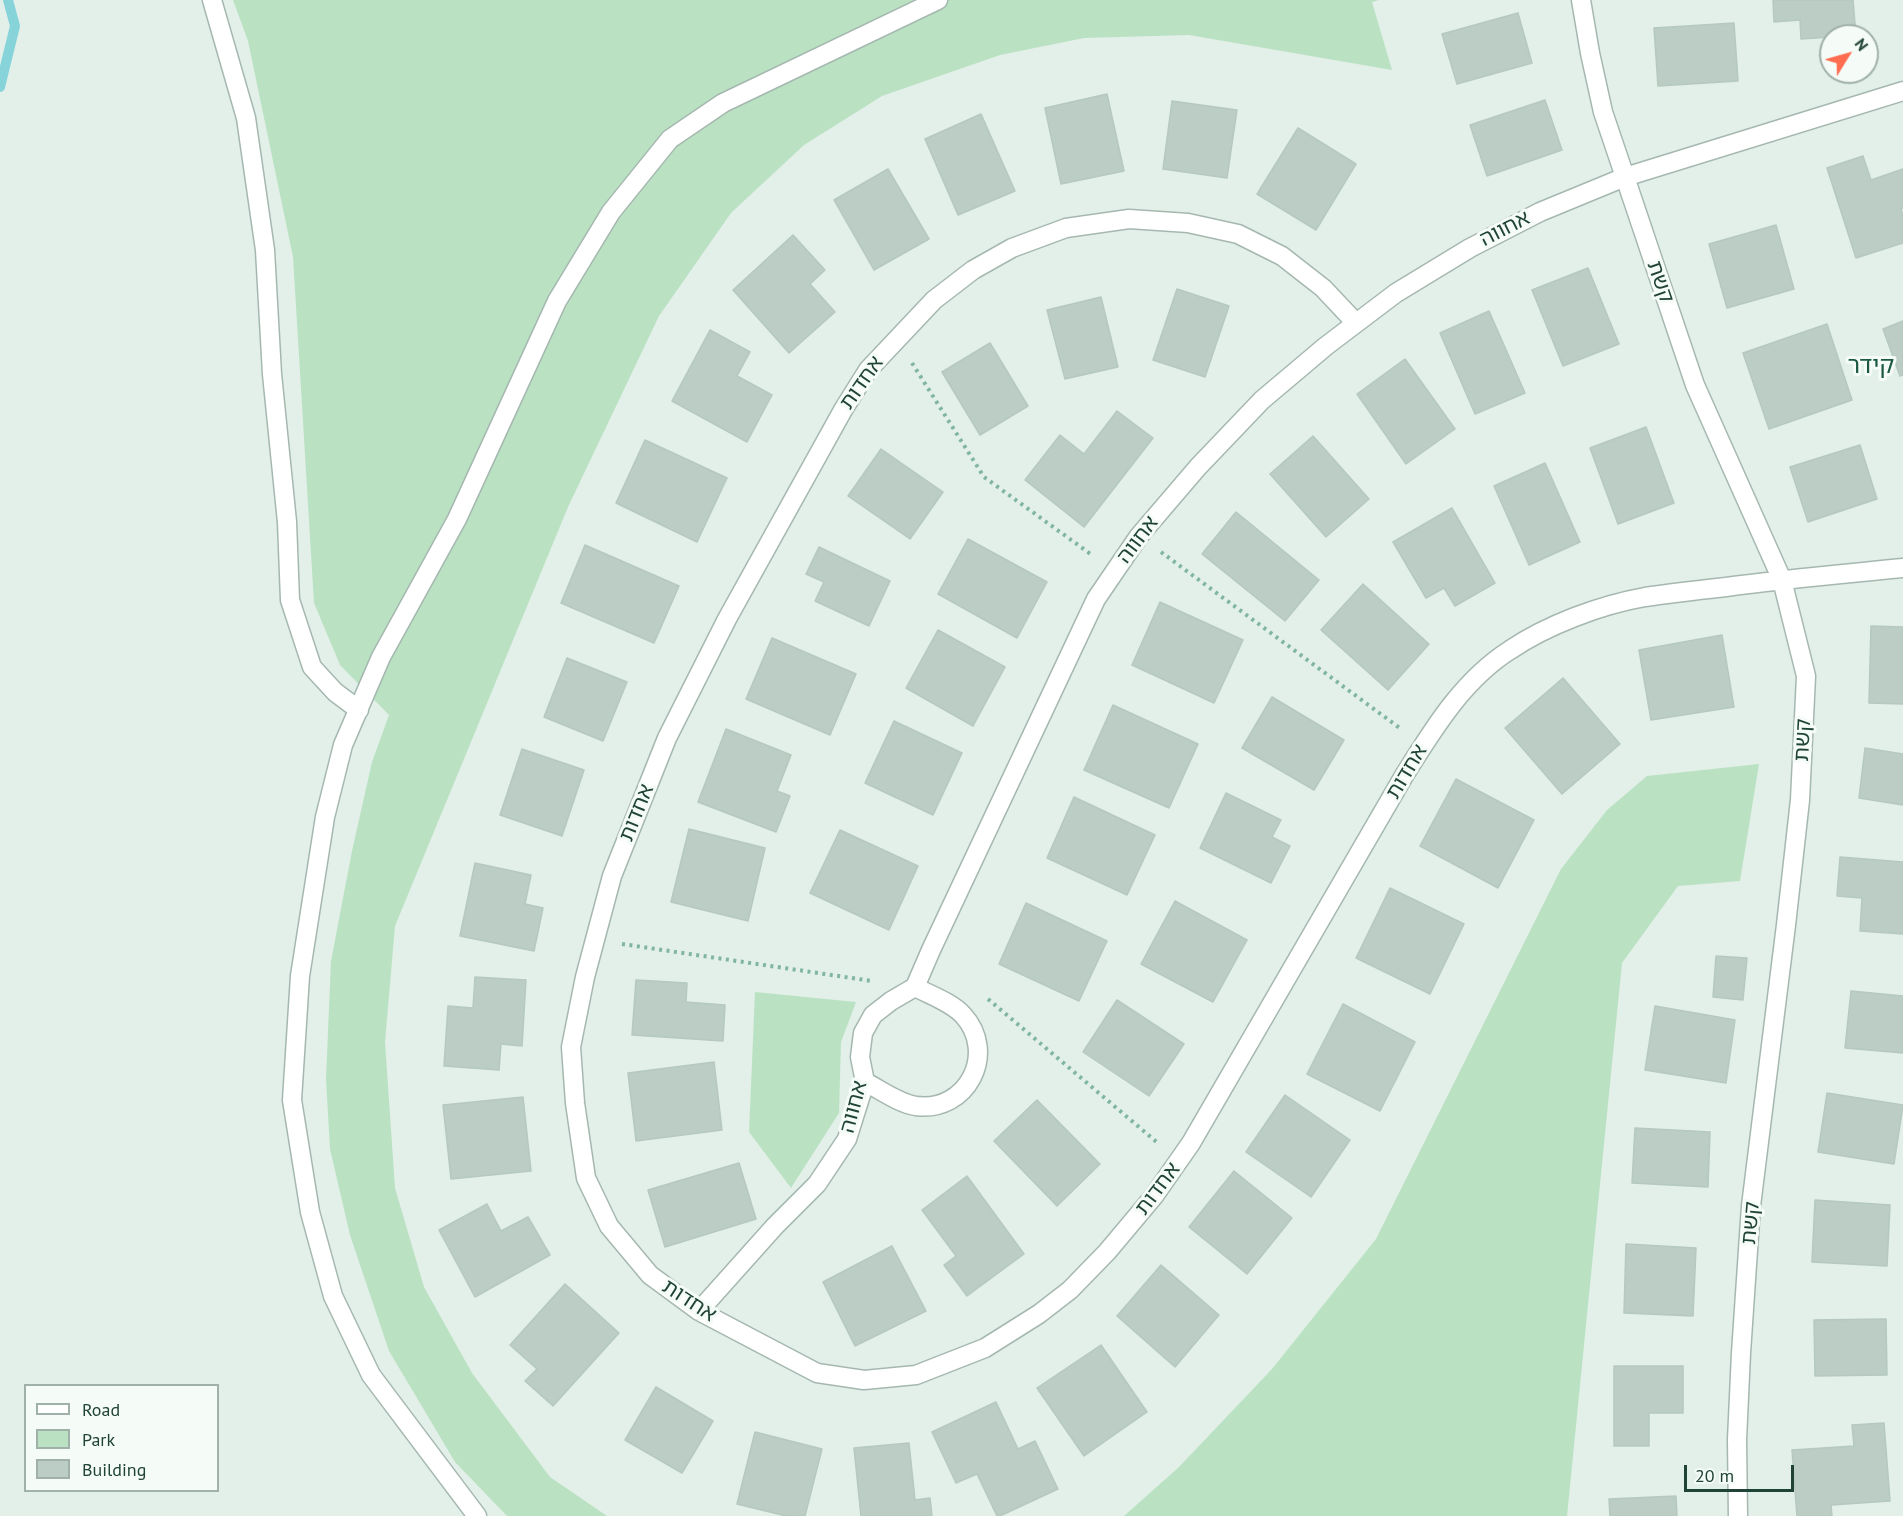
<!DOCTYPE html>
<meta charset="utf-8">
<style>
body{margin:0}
#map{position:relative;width:1903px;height:1516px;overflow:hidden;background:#e3efe9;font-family:"PT Sans",sans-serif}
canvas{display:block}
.legend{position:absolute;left:24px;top:1384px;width:195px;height:108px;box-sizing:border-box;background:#f5fbf7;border:2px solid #a0b1aa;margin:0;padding:8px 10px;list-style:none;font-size:18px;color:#204337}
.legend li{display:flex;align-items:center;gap:12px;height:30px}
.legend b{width:30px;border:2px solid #a0b1aa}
.north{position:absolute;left:1819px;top:24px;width:60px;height:60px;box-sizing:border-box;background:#f5fbf7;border:2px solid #a0b1aa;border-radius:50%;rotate:53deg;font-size:16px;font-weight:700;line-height:24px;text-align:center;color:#204337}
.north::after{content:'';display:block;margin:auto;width:21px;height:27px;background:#ff6d51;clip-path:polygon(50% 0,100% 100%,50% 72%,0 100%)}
.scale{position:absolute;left:1684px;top:1465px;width:110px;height:27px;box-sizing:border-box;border:3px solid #204337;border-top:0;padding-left:8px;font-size:18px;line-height:21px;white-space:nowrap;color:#204337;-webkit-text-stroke:4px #f5fbf7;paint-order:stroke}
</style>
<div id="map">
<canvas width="1903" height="1516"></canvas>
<ul class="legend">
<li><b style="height:8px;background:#fff"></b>Road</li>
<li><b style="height:16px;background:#bae2c2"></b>Park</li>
<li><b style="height:16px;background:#bbcdc4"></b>Building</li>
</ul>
<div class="north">N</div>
<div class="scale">20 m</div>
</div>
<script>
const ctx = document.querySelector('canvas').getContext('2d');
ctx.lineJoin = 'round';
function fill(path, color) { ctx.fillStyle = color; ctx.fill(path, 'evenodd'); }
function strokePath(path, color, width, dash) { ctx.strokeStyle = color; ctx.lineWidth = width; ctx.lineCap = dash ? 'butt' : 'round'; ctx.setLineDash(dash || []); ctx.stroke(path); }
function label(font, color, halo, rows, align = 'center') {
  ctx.font = font + ' "PT Sans","Noto Sans Hebrew",sans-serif'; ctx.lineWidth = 6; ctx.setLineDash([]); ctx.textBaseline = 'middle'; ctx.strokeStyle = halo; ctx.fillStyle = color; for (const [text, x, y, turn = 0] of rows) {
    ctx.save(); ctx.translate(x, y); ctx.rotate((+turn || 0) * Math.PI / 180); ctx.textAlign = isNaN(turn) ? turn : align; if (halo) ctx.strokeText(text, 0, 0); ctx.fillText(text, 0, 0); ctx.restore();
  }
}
const green = new Path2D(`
 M233,0h1146l-7,2 20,68 -203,-35 -105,3 -84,17 -118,41 -78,49 -73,68 -72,103 -91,191 -173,419 -10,116 10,146 29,99 48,86 78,104 57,39h-100l-52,-54 -66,-111 -39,-116 -20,-86 -4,-70 5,-118 21,-110 20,-89 17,-47 -49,-50 -26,-62 -21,-346 -45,-216z
 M1759,764l-19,117 -62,5 -56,77 -55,553h-443l55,-49 93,-98 104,-130 185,-370 46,-59 40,-34z
 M755,992l101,10 -15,40 -2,71 -48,75 -42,-56z`);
const stream = new Path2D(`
 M0,87l15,-61 -7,-26`);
const building = new Path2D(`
 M1773,0h80l3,36h-25v1l-30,2 -1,-19 -26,2z
 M1518,13l14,50 -75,21 -15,-50z
 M1734,23l4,58 -80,5 -4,-58z
 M1107,94l17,77 -63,13 -16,-76z
 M1545,100l17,50 -75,26 -17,-51z
 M1172,101l65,9 -10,68 -64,-9z
 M981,114l34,77 -57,24 -33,-76z
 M1298,128l58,36 -40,66 -59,-36z
 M1863,156l8,24 32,-11v39l-2,1 2,7v27l-47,15 -29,-90z
 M888,169l41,70 -55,31 -40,-70z
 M1776,225l18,64 -67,19 -18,-64z
 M793,235l32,35 -15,14 25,28 -46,41 -56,-63z
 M1588,268l31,76 -56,22 -31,-76z
 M1177,289l52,17 -24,71 -52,-17z
 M1101,297l17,70 -53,12 -18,-69z
 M1489,311l36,82 -50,21 -35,-81z
 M1903,321v54l-3,1 -17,-47z
 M1827,324l25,76 -83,29 -26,-76z
 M710,330l40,22 -13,24 35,19 -25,47 -75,-41z
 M990,343l38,63 -48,29 -38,-63z
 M1405,359l50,70 -49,35 -49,-70z
 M1117,411l36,27 -69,89 -59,-47 35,-45 24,19z
 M1646,427l28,76 -56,21 -28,-76z
 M1313,436l56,63 -43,38 -56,-63z
 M645,440l82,38 -30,64 -81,-39z
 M1860,445l17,54 -69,23 -18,-55z
 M881,449l62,43 -33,47 -62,-43z
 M1545,463l35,79 -51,23 -35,-79z
 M1452,508l43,75 -40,23 -11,-18 -18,10 -33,-56z
 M1236,512l83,68 -34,41 -83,-67z
 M968,539l79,43 -30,56 -79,-44z
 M585,545l94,41 -25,57 -93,-40z
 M819,547l71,34 -21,45 -54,-25 9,-19 -18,-8z
 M1363,584l66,60 -41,46 -67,-60z
 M1160,602l83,38 -29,63 -82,-38z
 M1871,626l32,1v77l-34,-1z
 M938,630l67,37 -32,59 -67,-38z
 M1722,635l12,72 -83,13 -12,-70z
 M772,638l84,36 -26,61 -84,-36z
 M567,658l60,24 -24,59 -59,-24z
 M1563,678l57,66 -58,50 -57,-66z
 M1272,697l72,43 -30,50 -72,-42z
 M1113,705l85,39 -29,64 -85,-38z
 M894,721l68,32 -29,62 -68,-32z
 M726,729l65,26 -14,36 13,5 -14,36 -78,-30z
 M1865,748l38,6v51l-44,-7z
 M522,749l62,21 -22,66 -62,-21z
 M1456,779l78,41 -36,68 -78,-42z
 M1226,793l55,27 -9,17 18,9 -19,37 -71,-35z
 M1074,797l81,38 -28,60 -80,-37z
 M689,829l76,19 -17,73 -77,-19z
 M840,830l78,36 -29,64 -79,-37z
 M1840,857l63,5v72l-43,-3 2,-33 -25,-2z
 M475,863l56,12 -6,29 18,4 -9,43 -74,-15z
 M1390,888l74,36 -34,70 -74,-36z
 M1175,901l72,39 -34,62 -72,-38z
 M1026,903l81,38 -28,60 -80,-37z
 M1716,956l31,2 -4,42 -30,-3z
 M475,977l51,3 -4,66 -21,-2 -2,26 -55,-4 4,-60 25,2z
 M636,980l51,3 -1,19 39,3 -2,36 -91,-6z
 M1851,991l52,5v57l-58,-5z
 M1117,1000l67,44 -35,52 -66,-44z
 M1343,1004l72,38 -35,69 -73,-37z
 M1655,1006l80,14 -9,63 -81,-13z
 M714,1062l8,68 -86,11 -8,-68z
 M1827,1093l76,12 -9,59 -76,-12z
 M1285,1095l65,45 -39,57 -65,-45z
 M523,1097l8,74 -80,8 -8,-74z
 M1037,1100l63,64 -43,42 -63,-65z
 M1635,1128l75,4 -2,55 -76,-4z
 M739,1163l17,56 -91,28 -17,-57z
 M1234,1171l58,47 -45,56 -58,-47z
 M967,1176l57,78 -57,42 -23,-31 12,-9 -34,-46z
 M1815,1200l75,5 -3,61 -75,-4z
 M487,1204l14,27 27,-14 22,38 -75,42 -36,-67z
 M1626,1244l70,4 -3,68 -69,-3z
 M892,1246l34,65 -71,35 -32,-64z
 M1161,1265l58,50 -44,52 -58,-51z
 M565,1284l54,49 -66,73 -28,-25 12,-12 -27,-24z
 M1886,1319l1,56 -72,1 -1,-56z
 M1101,1345l46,67 -63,44 -47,-68z
 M1614,1366h69v47h-34v33h-35z
 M656,1387l57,34 -31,52 -57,-33z
 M996,1402l22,47 17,-8 23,48 -58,27h-3l-20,-42 -21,9 -24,-51z
 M1884,1423l6,78 -59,4 1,11h-35l-5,-66 62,-4 -2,-21z
 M755,1432l67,17 -17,67h-19l-49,-12z
 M909,1443l6,57 15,-2 2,18h-71l-7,-68z
 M1676,1496l1,20h-67l-1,-17z`);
const path = new Path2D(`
 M912,363l72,114 108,78
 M1161,552l240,177
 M622,944l250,37
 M988,999l171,145`);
const lane = new Path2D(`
 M212,0l34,118 19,132 7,124 15,148 3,78 22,67 23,25 24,18
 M477,1516l-106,-141 -38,-79 -23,-84 -18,-112 8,-124 25,-159 18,-72 38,-88 76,-138 100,-218 54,-89 59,-73 53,-36 215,-103`);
const street = new Path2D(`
 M1581,0l9,53 13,59 22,65 70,208 87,195 24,96 -6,124 -14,125 -35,281 -10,147 -4,87 1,76
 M1356,323l-33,-35 -41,-32 -44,-22 -50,-11 -59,-4 -63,9 -54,20 -39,22 -39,30 -66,70 -25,40 -116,209 -60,119 -55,138 -27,101 -14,70 4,56 11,75 23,48 41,49 49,36 118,62 47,7 52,-5 69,-27 54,-34 31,-24 37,-38 47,-56 37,-53 214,-369c29,-46 58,-94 105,-124 37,-25 90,-45 135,-53 27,-4 54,-7 81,-10 59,-8 118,-13 177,-19
 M865,1082c16,8 33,21 51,24 51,7 82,-53 47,-91 -12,-13 -33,-20 -48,-28
 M699,1311l76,-85 42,-42 30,-45 18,-57 -5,-25 3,-24 10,-18 18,-14 24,-14 16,-37 165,-351 43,-63 59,-69 64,-67 64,-54 70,-53 74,-45 70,-36 85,-35 278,-86`);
const streetNames = [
 ["אחווה",1505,229,-27],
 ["קשת",1660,282,71],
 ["אחדות",862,383,-55],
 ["אחווה",1138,540,-53],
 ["קשת",1803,740,-87],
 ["אחדות",1407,772,-59],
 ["אחדות",637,813,-68],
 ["אחווה",854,1107,-75],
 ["אחדות",1158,1189,-53],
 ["קשת",1751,1223,-85],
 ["אחדות",689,1301,33]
];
const quarterNames = [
 ["קידר",1871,366]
];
fill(green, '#bae2c2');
strokePath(stream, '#86d4da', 10);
fill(building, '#bbcdc4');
strokePath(building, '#b5c9bf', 1.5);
strokePath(lane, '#a5b8b0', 21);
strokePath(street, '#a5b8b0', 21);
strokePath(path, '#80b6a1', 4, [3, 4.5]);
strokePath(lane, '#fff', 18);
strokePath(street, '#fff', 18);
label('21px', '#204337', '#f5fbf7', streetNames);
label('24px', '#1a5843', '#f5fbf7', quarterNames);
</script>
